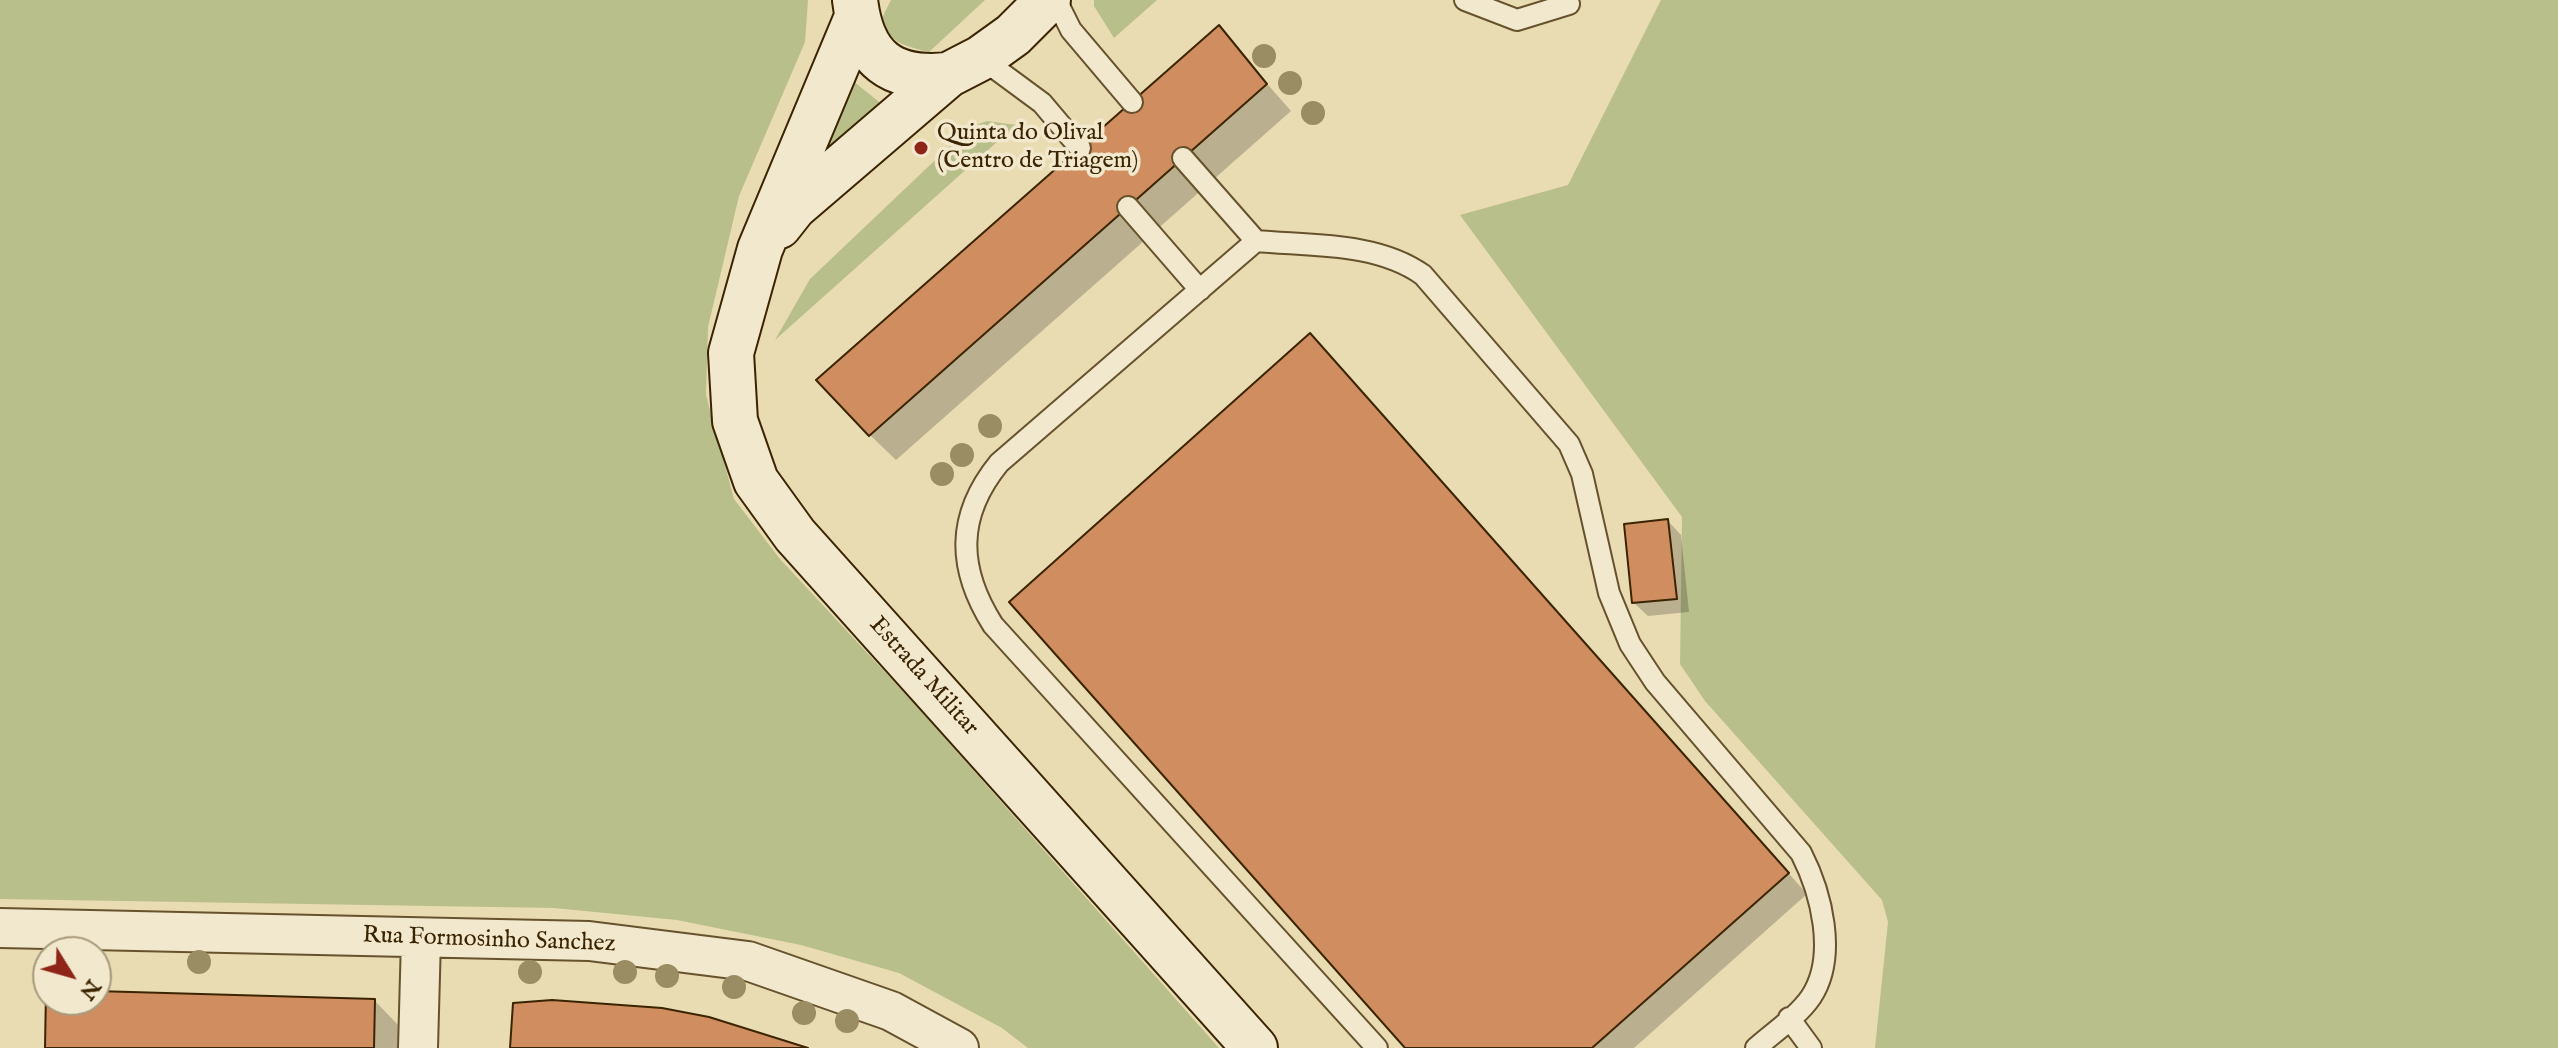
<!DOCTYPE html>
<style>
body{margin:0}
#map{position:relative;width:2558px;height:1048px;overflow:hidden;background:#e9dbb2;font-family:"IM FELL English",serif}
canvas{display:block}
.north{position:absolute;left:32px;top:936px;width:80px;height:80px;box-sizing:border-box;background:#f1e8cd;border:2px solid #a89a7b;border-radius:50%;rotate:127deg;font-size:22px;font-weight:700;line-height:32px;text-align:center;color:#3b2401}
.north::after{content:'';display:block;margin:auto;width:28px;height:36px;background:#8f2418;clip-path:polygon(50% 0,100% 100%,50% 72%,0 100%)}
</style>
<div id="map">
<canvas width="2558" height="1048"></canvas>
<div class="north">N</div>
</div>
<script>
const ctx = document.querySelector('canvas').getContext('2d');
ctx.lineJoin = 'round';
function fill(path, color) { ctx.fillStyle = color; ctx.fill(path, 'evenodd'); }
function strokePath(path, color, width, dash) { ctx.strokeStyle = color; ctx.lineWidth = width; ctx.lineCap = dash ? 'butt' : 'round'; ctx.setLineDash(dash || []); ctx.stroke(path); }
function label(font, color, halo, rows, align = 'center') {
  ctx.font = font + ' "IM FELL English",serif'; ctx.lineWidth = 7; ctx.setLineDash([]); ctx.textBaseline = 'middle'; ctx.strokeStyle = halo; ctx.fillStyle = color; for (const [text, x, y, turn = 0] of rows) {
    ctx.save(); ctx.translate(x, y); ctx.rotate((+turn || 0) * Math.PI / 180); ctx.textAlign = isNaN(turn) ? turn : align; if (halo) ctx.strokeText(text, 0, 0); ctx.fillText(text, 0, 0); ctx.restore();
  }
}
const green = new Path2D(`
 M0,0h808l-3,42 -66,154 -31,131 -2,68 28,104 46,60 131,141 308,348h-191l-26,-20 -103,-55 -98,-28 -124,-25 -123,-12 -554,-9z
 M891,0h94l-56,52c-23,-6 -39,-8 -48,-32z
 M1094,0h63l-43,38 -20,-32z
 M1661,0h897v1048h-683l13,-126 -6,-22 -177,-199 -25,-37 2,-147 -222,-302 108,-30z
 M848,77l35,28 -58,54 -5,-8z
 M987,121l29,4 -241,215 35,-61 160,-152z`);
const shadow = new Path2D(`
 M1218,28l73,83 -395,349 -26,-25z
 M1330,356l477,538 -173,154h-227z
 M1668,521l13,14 8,77 -41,4 -14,-13z
 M96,993l279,8 25,26 -1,21h-352l1,-49 48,1z`);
const building = new Path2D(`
 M1219,25l48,59 -398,352 -53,-56z
 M1310,333l479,540 -197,175h-187l-396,-446z
 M1668,519l9,80 -45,4 -8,-79z
 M46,990l2,10h48v-9l279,8 -1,49h-329z
 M552,1000l110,8 47,9 99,31h-298l3,-45z`);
const lane = new Path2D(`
 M1056,0l15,30 61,72
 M1465,0l52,20 52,-16
 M981,58l61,45 38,45
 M1183,158l73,83
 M1128,207l72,83
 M1789,1018l22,30
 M1377,1048l-384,-423c-36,-57 -37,-109 6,-162l257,-222c54,5 121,1 167,34l146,169 13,30 27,119 21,51 25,38 146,171c20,39 37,103 10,144 -13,19 -37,35 -55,51`);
const street = new Path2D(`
 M0,928l589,13 159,20 143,50 68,37
 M418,1048l3,-109`);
const secondary = new Path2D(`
 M855,0c7,58 35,81 93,75
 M857,17l-97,232 -29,104 4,68 21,60 39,54 460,513
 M779,226l15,-19 154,-132 33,-17 32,-23 35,-35`);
const trees = [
 [1264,56],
 [1290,83],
 [1313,113],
 [990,426],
 [962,455],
 [942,474],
 [199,962],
 [530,972],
 [625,972],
 [667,976],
 [734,987],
 [804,1013],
 [847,1021]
];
const markers = [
 [921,148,8,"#8f2418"]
];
const poiNames = [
 ["Quinta do Olival",937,134],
 ["(Centro de Triagem)",937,162]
];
const streetNames = [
 ["Estrada Militar",923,677,48],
 ["Rua Formosinho Sanchez",489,941,2]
];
fill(green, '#b9bf8a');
fill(shadow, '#0003');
fill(building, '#cf8d60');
strokePath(building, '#3b2401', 2);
strokePath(lane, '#66522d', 24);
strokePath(street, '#66522d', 42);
strokePath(secondary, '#3b2401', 48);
strokePath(lane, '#f1e8cd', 20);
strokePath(street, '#f1e8cd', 38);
strokePath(secondary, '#f1e8cd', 44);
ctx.fillStyle = '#9a8c63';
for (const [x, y] of trees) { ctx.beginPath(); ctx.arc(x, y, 12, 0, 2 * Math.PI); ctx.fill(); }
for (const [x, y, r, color] of markers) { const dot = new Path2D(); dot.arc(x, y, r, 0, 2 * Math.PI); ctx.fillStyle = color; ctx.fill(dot); strokePath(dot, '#f1e8cd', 3); }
label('24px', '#3b2401', '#f1e8cd', poiNames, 'left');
label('24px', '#3b2401', '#f1e8cd', streetNames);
</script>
